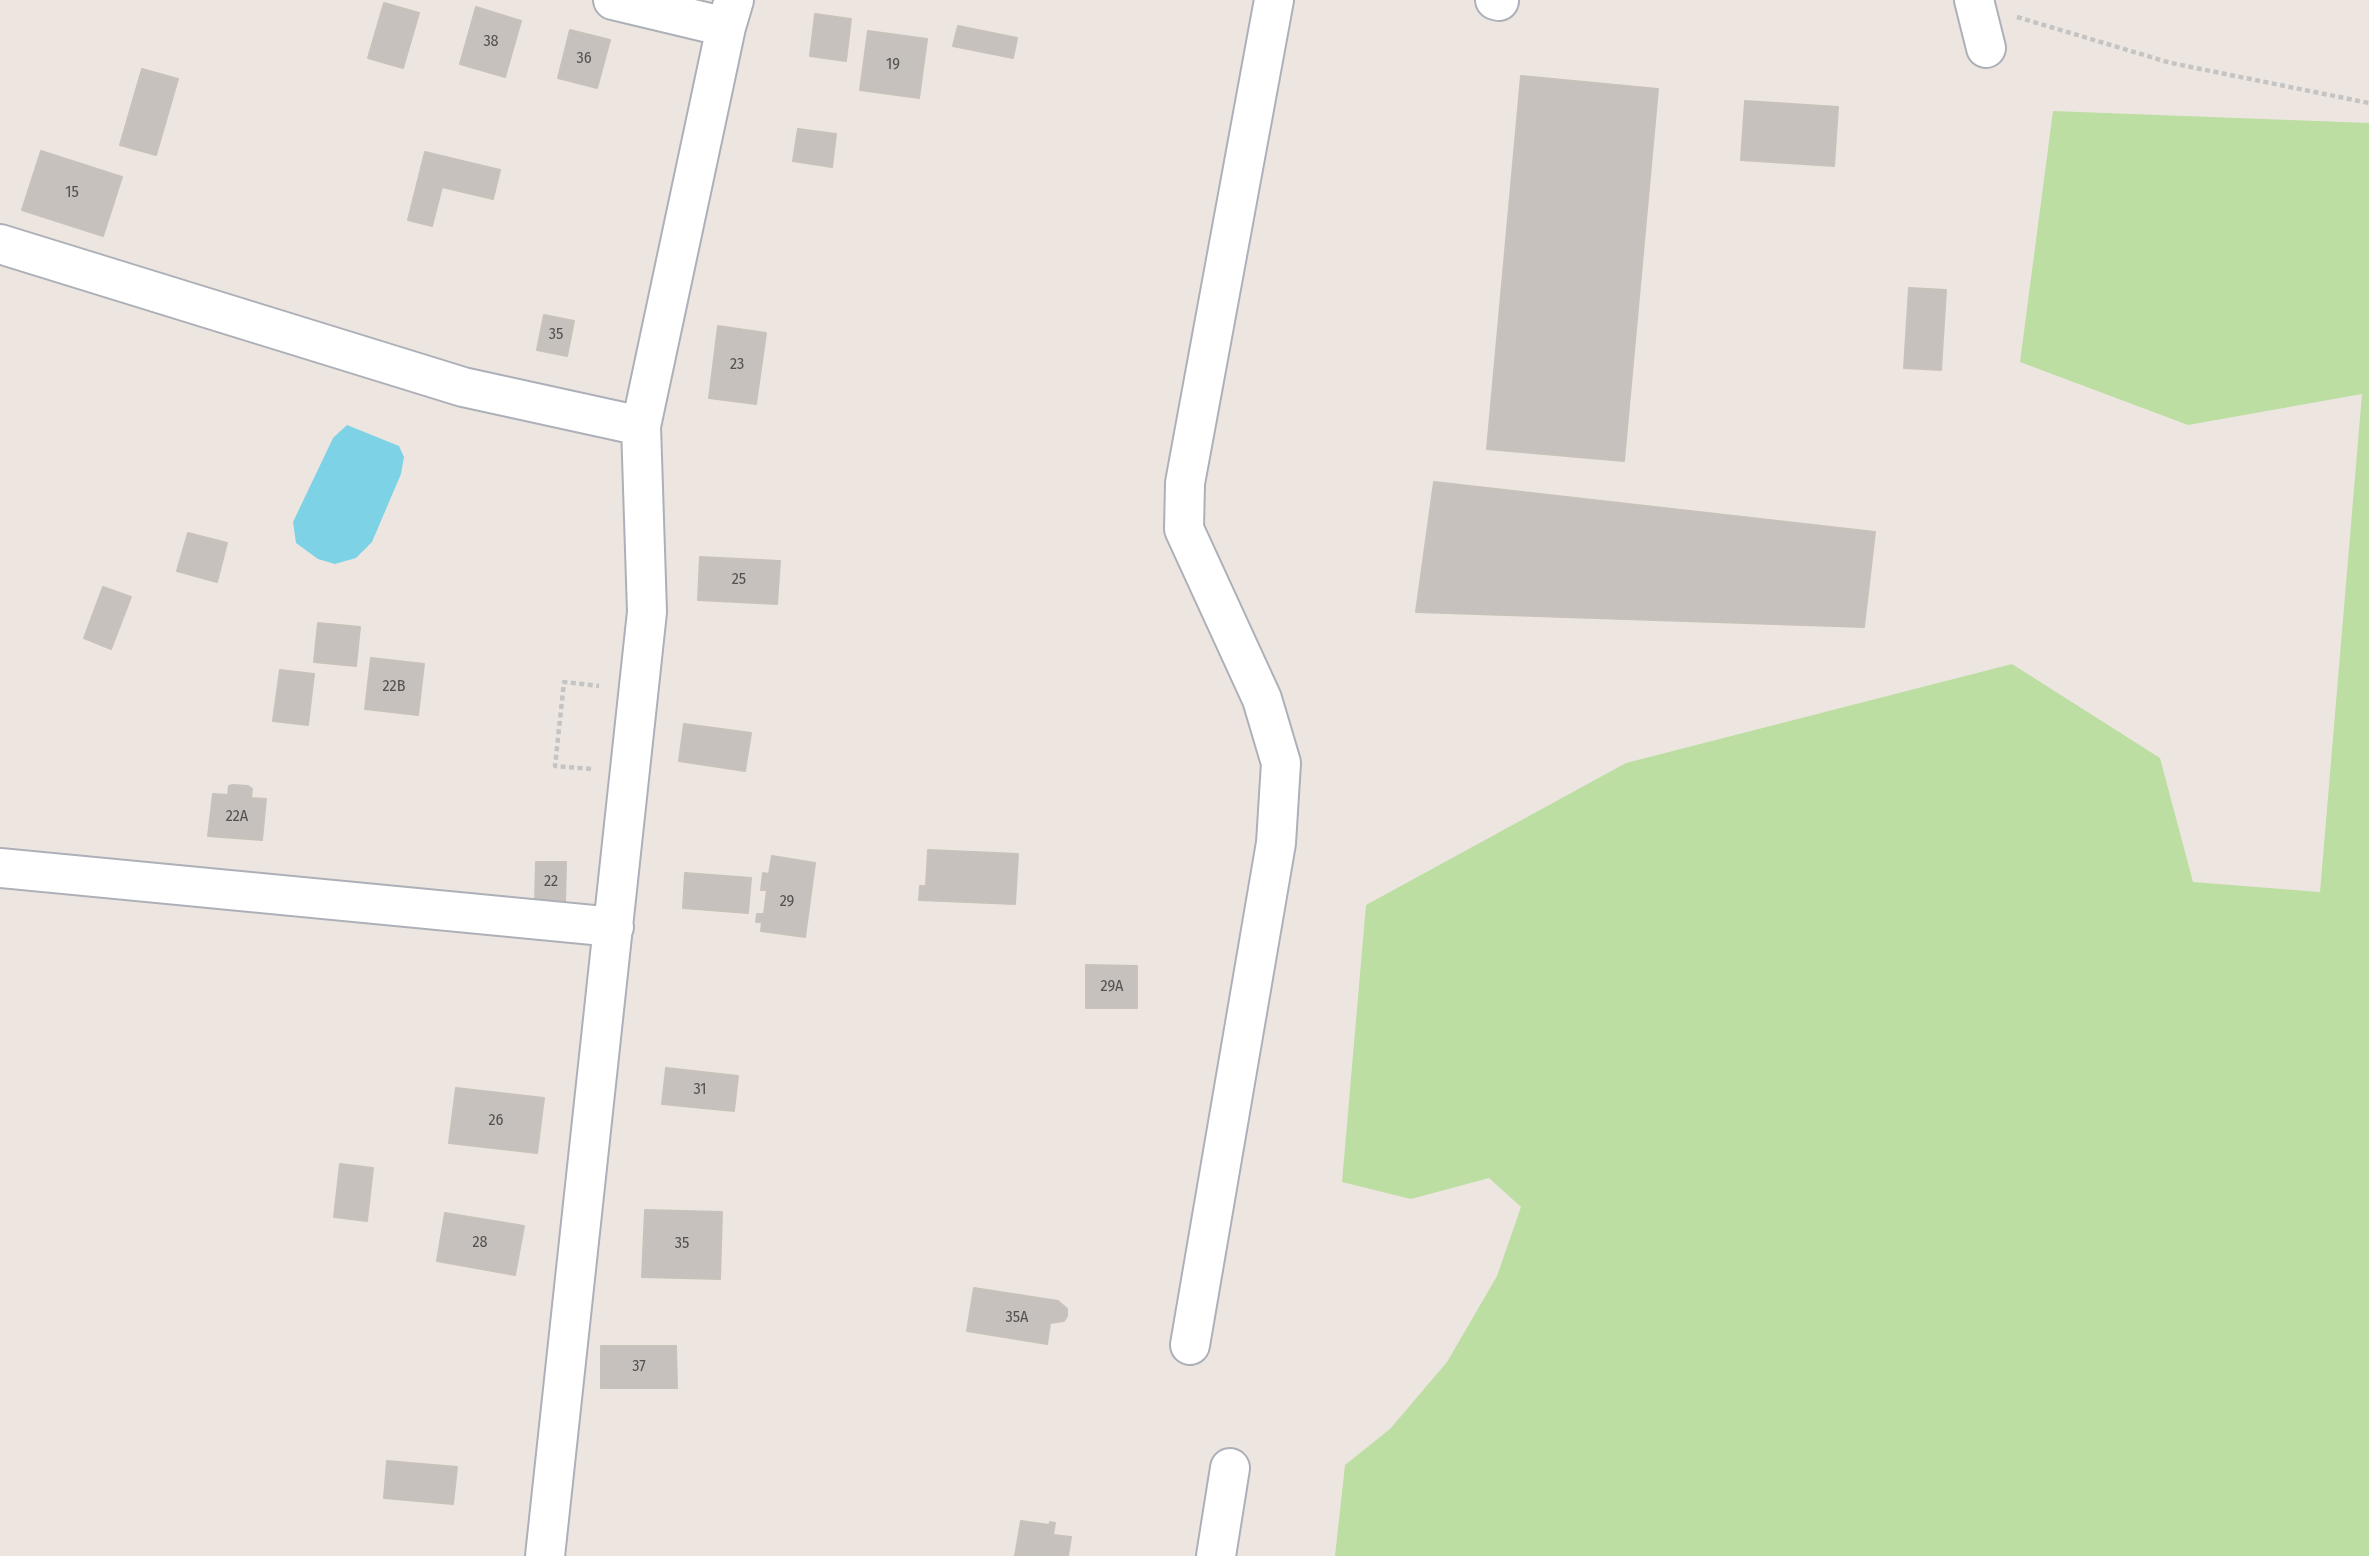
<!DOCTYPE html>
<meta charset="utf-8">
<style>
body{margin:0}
canvas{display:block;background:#ede6e0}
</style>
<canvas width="2369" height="1556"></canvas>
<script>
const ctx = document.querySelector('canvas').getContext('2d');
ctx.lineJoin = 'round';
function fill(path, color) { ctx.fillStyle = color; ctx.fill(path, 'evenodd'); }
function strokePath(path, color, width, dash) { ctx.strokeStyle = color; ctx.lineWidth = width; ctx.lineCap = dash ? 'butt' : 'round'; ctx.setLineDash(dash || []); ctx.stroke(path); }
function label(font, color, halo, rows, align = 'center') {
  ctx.font = font + ' "Fira Sans Condensed",sans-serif'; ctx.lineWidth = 7; ctx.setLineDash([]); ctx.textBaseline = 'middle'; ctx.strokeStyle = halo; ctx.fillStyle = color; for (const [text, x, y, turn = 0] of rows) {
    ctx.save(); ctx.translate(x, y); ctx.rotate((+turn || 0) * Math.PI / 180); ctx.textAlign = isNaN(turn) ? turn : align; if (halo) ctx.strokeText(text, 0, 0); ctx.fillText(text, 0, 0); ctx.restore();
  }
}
const green = new Path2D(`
 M2053,111l316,12v1433h-1034l10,-91 45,-36 57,-67 50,-86 24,-69 -32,-29 -78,21 -69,-17 24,-277 260,-142 386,-99 148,94 33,124 127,10 42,-498 -174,31 -168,-63z`);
const water = new Path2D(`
 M347,425l52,21 5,11 -3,17 -29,68 -16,16 -21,6 -17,-5 -22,-16 -3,-21 40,-84z`);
const building = new Path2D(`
 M384,3l35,10 -16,55 -35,-10z
 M476,7l45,14 -16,56 -45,-13z
 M815,14l36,5 -5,42 -36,-5z
 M958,26l59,12 -4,20 -60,-12z
 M570,30l40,10 -13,48 -39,-10z
 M868,31l59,8 -8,59 -59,-8z
 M142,69l36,10 -22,76 -36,-10z
 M1521,76l137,13 -34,372 -137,-12z
 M1745,101l93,6 -4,59 -93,-6z
 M798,129l38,5 -4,33 -39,-6z
 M41,151l81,26 -19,59 -81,-26z
 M425,152l75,18 -7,29 -51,-12 -10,39 -24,-6z
 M1909,288l37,2 -5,80 -37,-2z
 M544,315l30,6 -7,35 -30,-6z
 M718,326l48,7 -10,71 -47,-6z
 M1434,482l441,50 -11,95 -448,-15z
 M188,533l39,10 -10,39 -40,-11z
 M700,557l80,4 -3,43 -79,-4z
 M103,587l28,10 -20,52 -27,-11z
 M318,623l42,4 -4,39 -42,-4z
 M371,658l53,6 -6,51 -53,-6z
 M280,670l34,4 -6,51 -35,-4z
 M684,724l67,9 -6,38 -66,-10z
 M233,785l15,1 4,3 -1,9 15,1 -4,41 -54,-4 5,-42 15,1 1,-9z
 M928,850l90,4 -3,50 -96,-4 1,-14h6z
 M772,856l43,7 -10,74 -44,-6 1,-9h-6l1,-8h7l3,-24h-6l2,-17 6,1z
 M536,862h30l-1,41 -30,-1z
 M685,873l66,5 -3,35 -65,-5z
 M1086,965l51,1v42h-51z
 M666,1068l72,8 -4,35 -72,-7z
 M456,1088l88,10 -7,55 -88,-10z
 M340,1164l33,4 -6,53 -33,-4z
 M645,1210l77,2 -2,67 -78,-2z
 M445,1213l79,13 -9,49 -78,-14z
 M974,1288l84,13 9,8v7l-3,5 -14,2 -3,21 -80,-13z
 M601,1346h75l1,42h-76z
 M387,1461l70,6 -4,37 -69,-6z
 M1021,1521l28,4 1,-3 5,1 -2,12 18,2 -3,19h-53z`);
const path = new Path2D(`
 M2017,17l154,46 198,40
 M591,769l-36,-3 9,-84 35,4`);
const minor = new Path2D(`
 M613,0l113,27
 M1495,0l4,1
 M1974,0l12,48
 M0,244l463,143 178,39
 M0,868l614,59
 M1190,1345l86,-502 5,-80 -19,-64 -78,-170 1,-46 89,-483
 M545,1556l102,-944 -6,-186 85,-399 8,-27
 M1216,1556l14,-88`);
const numberNames = [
 ["38",491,42],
 ["36",584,59],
 ["19",893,65],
 ["15",72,193],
 ["35",556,335],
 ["23",737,365],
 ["25",739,580],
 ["22В",394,687],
 ["22А",237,817],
 ["22",551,882],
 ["29",787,902],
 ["29А",1112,987],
 ["31",700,1090],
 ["26",496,1121],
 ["28",480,1243],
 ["35",682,1244],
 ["35А",1017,1318],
 ["37",639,1367]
];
fill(green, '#bcdea2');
fill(water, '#7dd3e5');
fill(building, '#c6c1bc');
strokePath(building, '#c8c2ba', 2);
strokePath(minor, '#adb0b8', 42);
strokePath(path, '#c4c4c4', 4.5, [5, 3.5]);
strokePath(minor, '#fff', 38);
label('16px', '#535251', null, numberNames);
</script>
